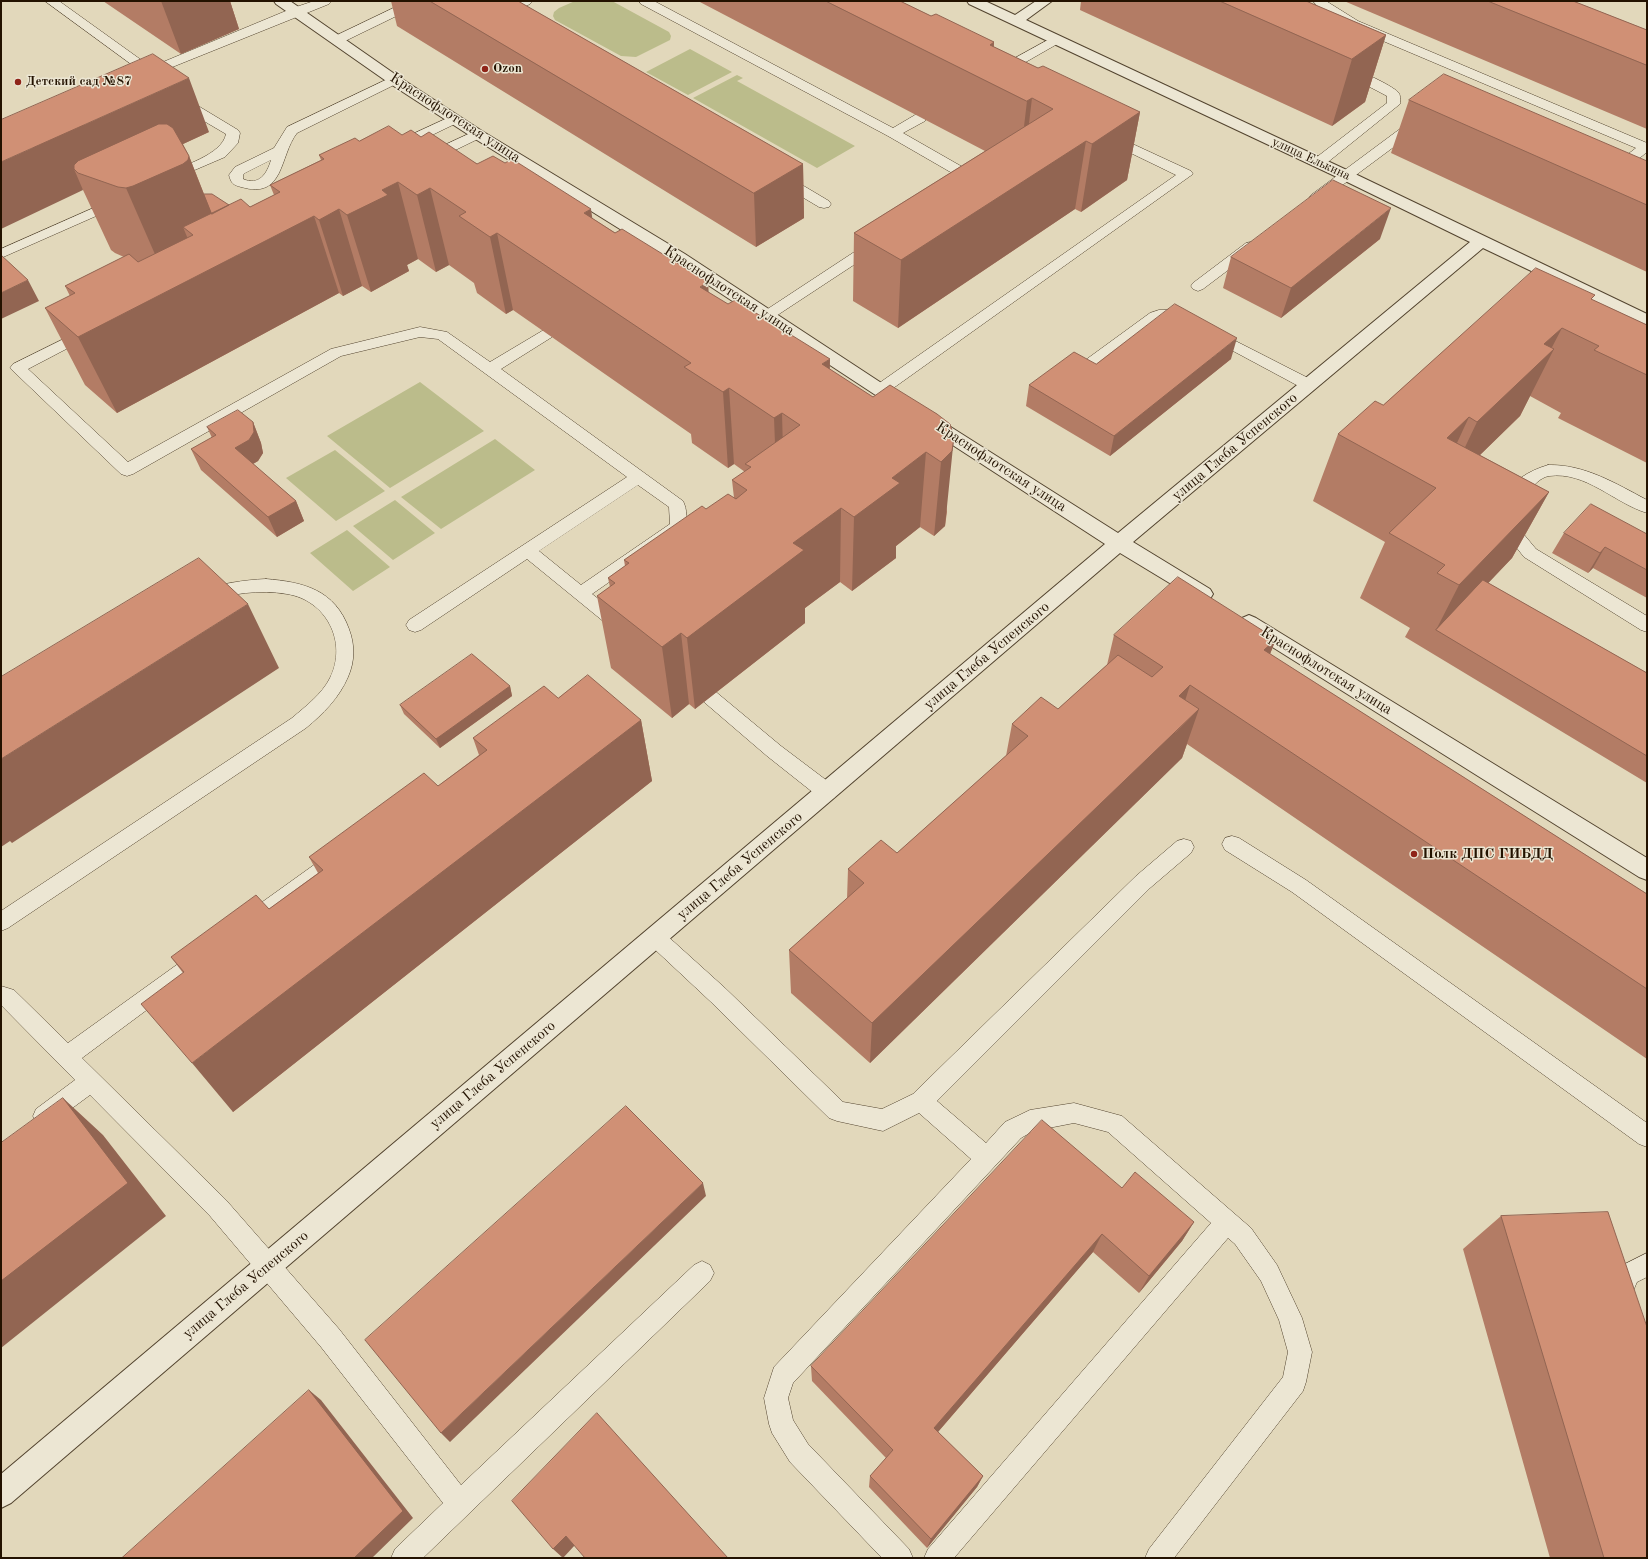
<!DOCTYPE html>
<meta charset="utf-8">
<style>
body{margin:0}
#map{position:relative;width:1648px;height:1559px;overflow:hidden;background:#e2d8bb;font-family:"Old Standard TT",serif}
canvas{display:block}
.frame{position:absolute;inset:0;border:2px solid #231200;pointer-events:none}
</style>
<div id="map">
<canvas width="1648" height="1559"></canvas>
<div class="frame"></div>
</div>
<script>
const ctx = document.querySelector('canvas').getContext('2d');
ctx.lineJoin = 'round';
function fill(path, color) { ctx.fillStyle = color; ctx.fill(path, 'evenodd'); }
function strokePath(path, color, width, dash) { ctx.strokeStyle = color; ctx.lineWidth = width; ctx.lineCap = dash ? 'butt' : 'round'; ctx.setLineDash(dash || []); ctx.stroke(path); }
function label(font, color, halo, rows, align = 'center') {
  ctx.font = font + ' "Old Standard TT",serif'; ctx.lineWidth = 3; ctx.setLineDash([]); ctx.textBaseline = 'middle'; ctx.strokeStyle = halo; ctx.fillStyle = color; for (const [text, x, y, turn = 0] of rows) {
    ctx.save(); ctx.translate(x, y); ctx.rotate((+turn || 0) * Math.PI / 180); ctx.textAlign = isNaN(turn) ? turn : align; if (halo) ctx.strokeText(text, 0, 0); ctx.fillText(text, 0, 0); ctx.restore();
  }
}
const green = new Path2D(`
 M575,1h37l57,31 2,4 -1,4 -34,17 -15,-1 -66,-36 -2,-4 1,-4 5,-4z
 M690,49l42,23 -44,23 -42,-23z
 M737,75l6,3 -6,3 118,65 -38,22 -124,-70z
 M420,382l64,49 -94,57 -63,-52z
 M495,439l40,31 -94,59 -40,-32z
 M335,450l50,41 -49,30 -50,-43z
 M395,500l40,33 -42,27 -40,-34z
 M347,530l43,37 -37,24 -43,-38z`);
const lane = new Path2D(`
 M45,1h14l92,66 142,-59 21,-7h17l-2,3 -179,72 -4,-1z
 M408,1h15l-2,3 -80,39h-8l-2,-3 2,-3z
 M517,1h15l-2,3 -27,13h-8l-2,-3 2,-3z
 M639,1h15l239,127 22,-13h10l1,3 -1,3 -22,12 77,44 2,3 -5,5h-10l-2,-3 1,-1 -78,-45 -247,-132z
 M1313,1h13l32,20 289,122v9l-27,22h-10l-2,-3 2,-3 26,-20 -286,-121 -29,-17z
 M1055,36l4,1 2,3 -2,3 -56,32h-8l-2,-3 2,-3z
 M1349,67c10,3 42,18 49,25 3,3 2,8 2,12l-77,62h-10l-2,-3 2,-3 74,-57v-7l-42,-22 -2,-3 2,-3z
 M394,76l4,1 2,3 -2,3 -101,50c-18,23 -12,67 -56,54 -8,-2 -10,-4 -12,-12l6,-8 39,-19 13,-21zM271,160c-4,14 -12,26 -28,19v-4l2,-2z
 M180,97l5,1 53,32 2,3 -2,10 -13,14 -56,24 -5,-1 -2,-3 2,-3c18,-8 58,-19 62,-40l-51,-30 -1,-3 1,-3z
 M454,115l5,1 1,3 -1,3 -58,28h-10l-2,-3 2,-3z
 M1417,119l5,1 1,3 -1,3 -101,75 -5,1 -5,-1 -2,-3 2,-3 101,-75z
 M477,130l5,1 2,3 -2,3 -49,24h-10l-2,-3 2,-3z
 M1111,134l80,37 2,3 -308,220 -5,1 -5,-1 -3,-4 3,-4 301,-211 -70,-34 -2,-3 2,-3z
 M782,175l5,1 42,25 2,3 -2,3 -5,1 -5,-1 -42,-25 -2,-3 2,-3z
 M116,198l5,1 2,3 -2,3 -120,53v-9z
 M876,240l5,1 2,3 -2,3 -108,71 -5,2 -5,-2 -2,-3 2,-3 108,-71z
 M1251,242l5,1 2,3 -2,3 -53,40 -5,2 -5,-2 -2,-3 2,-3 53,-40z
 M1159,310c11,-1 27,0 33,10l-2,3c-10,3 -18,-5 -30,-3l-70,52 -5,1 -5,-1 -3,-4 3,-4 70,-51z
 M88,327l5,2 2,3 -2,3 -65,34 100,93 203,-113 89,-22 27,5 43,30 52,-31 5,-2 5,2 2,3 -2,3 -51,32 182,132c4,7 5,22 1,29l-92,64 34,26 3,5 -3,5 -6,2 -6,-2 -87,-71 -106,71 -6,2 -6,-2 -3,-5 3,-5 218,-143 -189,-138 -18,-2 -79,19 -208,118 -6,2 -6,-2 -111,-106 3,-4zM638,485l31,22 1,17 -89,61 -42,-34z
 M1212,329l102,52 3,4 -3,4 -5,1 -5,-1 -97,-52 -2,-3 2,-3z
 M1548,465c36,-1 67,18 99,35v13c-33,-10 -61,-42 -98,-37 -18,3 -26,33 -45,27l-2,-4c10,-18 26,-28 46,-34z
 M1505,517l6,2 25,30 111,67v16l-6,-2 -117,-73 -27,-34 2,-4z
 M266,579c38,3 69,11 83,50 6,16 6,32 -1,48 -9,21 -25,37 -42,51l-298,200 -7,3v-20l291,-193c14,-12 30,-24 38,-40 18,-36 -4,-78 -43,-84 -28,-5 -55,0 -82,7l-6,-1 -3,-5 3,-5c22,-6 44,-10 67,-11z
 M710,690l6,2 65,54 53,40 3,6 -3,6 -7,2 -7,-2 -53,-42 -63,-54 -3,-5 3,-5z
 M1232,836l7,2 67,42 341,243v24l-8,-3 -347,-252 -67,-42 -3,-6 3,-6z
 M1184,839l7,2 3,6 -3,6 -41,35 -213,213 49,42 19,-21 25,-12 44,-7 48,13 129,112 26,37 25,53 10,34 -6,30 -3,9 -129,167h-29l4,-9 134,-172 5,-25 -9,-32 -18,-39 -26,-37 -7,-6 -274,320h-30l4,-9 283,-326 -103,-91 -34,-9 -41,8 -12,7 -228,245 -5,15 5,22 15,24 101,105 4,9h-31l-92,-96 -18,-29 -3,-9 -5,-26 10,-31 197,-208 -52,-46 -36,18 -46,-10 -8,-3 -118,-116 -62,-58 -3,-6 3,-6 7,-3 7,3 62,56 118,114 39,7 31,-15 223,-218 41,-35z
 M339,850l7,2 3,6 -3,6 -92,66 -7,3 -7,-3 -3,-6 3,-6 92,-66z
 M203,948l7,3 3,6 -3,6 -128,95 144,142 113,129 122,156 233,-220 8,-4 8,4 4,8 -4,8 -287,277h-32l4,-9 48,-46 -122,-156 -111,-131 -120,-121 -38,28 -8,4 -8,-4 -3,-7 3,-7 39,-29 -74,-75v-19l13,4 54,53 128,-92z
 M1647,1253v24l-10,5 -6,14 1,2 -4,8 -8,4 -8,-4 -5,-11 14,-29z`);
const street = new Path2D(`
 M274,1h16l109,76 83,54 203,123 201,132 232,147 352,-291 -131,-64 -370,-174 -2,-3h18l30,14 21,-14h16l-26,19 325,152 296,142v12l-164,-78 -350,294 77,47 3,5 -3,5 -7,2 -7,-2 -76,-46 -1109,950 -10,5v-34l1104,-930 -231,-150 -201,-132 -201,-125 -83,-54 -113,-79z
 M1249,615l7,3 391,240v22l-8,-3 -397,-249 -3,-5 3,-5z`);
const wall = new Path2D(`
 M103,1h127l9,28 -58,25z
 M391,1h127l285,163 1,54 -48,29 -359,-221z
 M698,1h202l31,15 63,26v5l44,21 102,44 -13,68 -46,32 -6,-3 -177,119 -45,-27 1,-68 131,-82z
 M1081,1h225l80,34 -21,67 -33,24 -252,-116z
 M1344,1h229l74,29v99z
 M1409,100l238,61v111l-256,-119z
 M1,120l208,12 -26,12 6,12 15,38 25,11 21,2 24,-12 -4,-10 51,-25 -2,-5 40,-14 43,-6 19,2 171,81 281,179 64,17 10,98 -2,14 -11,10 -14,-9 -24,19v12l-44,33 -12,-9 -35,26v15l-110,86 -6,-5 -17,14 -61,-50 -14,-72 13,-9 -2,-9 17,-12 -1,-6 82,-51 28,-11 -2,-18 13,-8 -11,-8 -6,4 -36,-25 -1,-9 -178,-124 -7,4 -29,-21 -3,-10 -25,-18 -13,7 -18,-13 -11,6 2,6 -38,21 -9,-6 -19,10 -4,-3 -222,120 -32,-28 -40,-77 25,-12 -5,-10 59,-29 -9,-4 -4,-3 -28,-60z
 M1380,239l-99,79 -58,-30 8,-31z
 M1593,300l54,25v138l-89,-45 3,-5 -31,-17 -10,20 -40,39 69,37 -37,66 -24,25 159,90v110l-242,-146 5,-9 -50,-30 25,-56 -72,-41 25,-67 45,-29z
 M1231,359l-121,97 -84,-50 3,-21 67,-21z
 M253,422l8,21 2,10 -5,8 -5,3 43,37 8,20 -27,16 -76,-67 -10,-21 21,-11 -5,-11z
 M1564,533l83,1v64l-54,-30 -5,5 -36,-20z
 M1114,635l162,4 -6,15 377,240v165l-460,-315 -5,14 -312,305 -79,-70 -2,-43 58,-51 1,-30 49,-16 109,-97 6,-32 46,-15 49,-44z
 M510,686l2,10 -72,52 -36,-34 -4,-9z
 M558,698l83,22 11,61 -419,331 -50,-139 -12,-16 98,-48 49,-36 -9,-16 129,-71 41,-31 -6,-17z
 M1122,1188l72,34 -12,19 -43,52 -46,-41 -155,180 45,44 -6,11 -50,61 -58,-61 1,-11 16,-18 -74,-77 -1,-15z
 M1501,1216l146,342h-97l-87,-309z`);
const shadedWall = new Path2D(`
 M161,1h69l9,28 -58,25z
 M1386,35l-21,67 -33,24 20,-67z
 M994,42l-4,41v-38z
 M189,78l20,54 -106,49 -29,-12 9,21 -82,39v-67z
 M1032,98l-8,68 -5,3 8,-68z
 M1140,112l-13,68 -46,32 11,-68z
 M1086,141l-11,68 -177,119 3,-68z
 M189,156l29,74 -25,5 -10,-8 11,27 -33,14 -35,-80z
 M803,164l1,54 -48,29 -2,-54z
 M398,182l20,77 -11,6 2,6 -38,21 -24,-77 35,-25z
 M430,188l19,77 -13,7 -19,-77z
 M1391,208l-11,31 -99,79 10,-30z
 M339,209l23,77 -19,10 -24,-76z
 M591,209l11,77 -18,-73z
 M314,216l25,77 -222,120 -39,-76z
 M497,233l16,77 -7,4 -16,-77z
 M28,280l11,21 -38,18v-26z
 M708,282l5,77 -13,-72z
 M1562,328l-13,25 5,-4 -34,67 -75,73 32,-67 67,-78z
 M1237,338l-6,21 -121,97 4,-20z
 M830,359l-1,77 -7,-72z
 M729,388l5,76 -6,4 -5,-76z
 M782,413l2,76 -7,5 -3,-76z
 M1469,417l-31,67 9,-46z
 M253,422l8,21 2,10 -5,8 -14,8 -9,-21z
 M954,437l-9,89 -11,10 7,-74z
 M926,452l-6,75 -24,19v12l-44,33 2,-74 38,-39z
 M1549,492l-37,66 -71,75 -5,-3 23,-45z
 M296,501l8,20 -27,16 -9,-20z
 M841,508l-1,74 -35,26v15l-110,86 -8,-71 106,-95z
 M1605,547l-12,21 -5,5 12,-20z
 M248,604l31,64 -267,175 -2,-2 -9,6v-88z
 M681,633l8,71 -17,14 -10,-71z
 M1276,639l-20,50 8,-39z
 M1190,685l-15,48 24,-24 -17,49 -312,305 2,-40 307,-327z
 M510,686l2,10 -72,52 -4,-9z
 M641,720l11,61 -419,331 -41,-49z
 M63,1098l40,37 63,81 -165,132v-67z
 M703,1183l3,13 -256,246 -9,-9z
 M1194,1222l-12,19 -43,52 10,-17z
 M1102,1234l-9,18 -162,188 3,-12z
 M309,1390l12,10 92,118 -41,40h-18z
 M983,1476l-6,11 -50,61 4,-9z
 M566,1536l9,9 -12,13 -10,-9z`);
const building = new Path2D(`
 M430,1h88l285,163 -49,29z
 M826,1h74l31,15 5,-2 58,28 -4,3 48,23 5,-2 97,46 -48,32 -6,-3 -185,119 -47,-27 199,-124 -21,-11 -5,3z
 M1220,1h86l80,34 -34,24z
 M1488,1h85l74,29v35z
 M153,54l36,24 -188,84v-42z
 M1444,74l203,87v44l-238,-105z
 M159,124h8l6,4 16,28 -1,4 -5,4 -50,22 -7,2 -8,-1 -40,-14 -4,-4v-4l4,-4z
 M389,126l13,9 9,-5 10,7 8,-5 48,32 16,-8 12,7 7,-4 79,50 -7,4 31,20 7,-4 86,53 -8,5 28,17 7,-4 95,59 -8,5 51,33 17,-12 47,29 13,10 4,13 -2,14 -11,11 -15,-10 -34,26 8,5 -46,34 -13,-9 -48,35 11,7 -117,88 -6,-5 -19,14 -65,-51 18,-13 -7,-5 21,-15 -5,-3 78,-54 4,3 22,-15 8,5 11,-9 -15,-10 19,-13 -6,-3 55,-39 -18,-12 -8,5 -45,-30 -6,4 -39,-25 7,-4 -194,-130 -7,4 -31,-21 7,-4 -36,-24 -13,7 -19,-13 -16,8 6,5 -41,20 -8,-6 -20,11 -5,-4 -236,121 -33,-29 30,-15 -10,-7 64,-32 9,8 55,-27 -10,-8 58,-28 9,8 30,-15 -10,-7 54,-26 -5,-4 36,-17 4,3z
 M1333,180l58,28 -100,80 -60,-31z
 M204,194h8l17,11 -17,9z
 M1,255l27,25 -27,13z
 M1536,268l59,27 -4,4 56,26v50l-53,-25 5,-4 -37,-18 -18,16 10,5 -77,73 -8,-5 -22,21 102,54 -90,93 -22,-12 8,-8 -56,-32 47,-45 -98,-54 37,-33 8,4z
 M1175,304l62,34 -123,98 -85,-51 45,-33 22,12z
 M238,410l15,12 1,10 -5,8 -14,8 61,53 -28,16 -77,-68 25,-14 -9,-8z
 M1591,504l56,30v36l-42,-23 -5,6 -36,-20z
 M199,558l49,46 -247,155v-82z
 M1178,577l98,62 -12,11 383,244v95l-457,-304 -11,11 20,13 -327,314 -83,-73 75,-67 -16,-14 33,-29 16,13 131,-117 -16,-12 29,-27 17,12 60,-54 34,22 11,-10 -49,-32z
 M1483,580l164,93v83l-211,-126z
 M472,654l38,32 -74,53 -36,-34z
 M588,675l53,45 -449,343 -51,-59 43,-32 -13,-15 85,-62 13,14 54,-39 -14,-13 115,-84 14,13 49,-36 -14,-12 71,-52 14,12z
 M63,1098l65,85 -127,98v-138z
 M626,1106l77,77 -262,250 -76,-93z
 M1042,1120l80,68 13,-16 59,50 -45,54 -47,-42 -168,194 49,48 -52,63 -61,-63 23,-26 -82,-84z
 M1608,1212l39,115v231h-43l-103,-342z
 M309,1390l94,121 -49,47h-232z
 M597,1413l131,145h-143l-19,-22 -13,13 -41,-48z`);
const markers = [
 [485,69,4,"#8f2418"],
 [18,82,4,"#8f2418"],
 [1414,854,4,"#8f2418"]
];
const farPoinames = [
 ["Ozon",493,69],
 ["Детский сад №87",26,82]
];
const farStreetnames = [
 ["улица Елькина",1311,159,25]
];
const streetNames = [
 ["Краснофлотская улица",455,118,33],
 ["Краснофлотская улица",729,291,33],
 ["улица Глеба Успенского",1235,447,-40],
 ["Краснофлотская улица",1001,467,33],
 ["улица Глеба Успенского",987,656,-40],
 ["Краснофлотская улица",1326,671,32],
 ["улица Глеба Успенского",740,866,-40],
 ["улица Глеба Успенского",493,1075,-40],
 ["улица Глеба Успенского",246,1285,-40]
];
const poiNames = [
 ["Полк ДПС ГИБДД",1422,854]
];
fill(green, '#bbbc8b');
strokePath(lane, '#53442f', 1);
strokePath(street, '#53442f', 2);
fill(lane, '#ece6d3');
fill(street, '#ece6d3');
fill(wall, '#b37c65');
fill(shadedWall, '#926552');
fill(building, '#d09075');
strokePath(building, '#926552', 1);
for (const [x, y, r, color] of markers) { const dot = new Path2D(); dot.arc(x, y, r, 0, 2 * Math.PI); ctx.fillStyle = color; ctx.fill(dot); strokePath(dot, '#ece6d3', 1.5); }
label('bold 13px', '#231200', '#ece6d3', farPoinames, 'left');
label('13px', '#231200', '#ece6d3', farStreetnames);
label('15px', '#231200', '#ece6d3', streetNames);
label('bold 15px', '#231200', '#ece6d3', poiNames, 'left');
</script>
